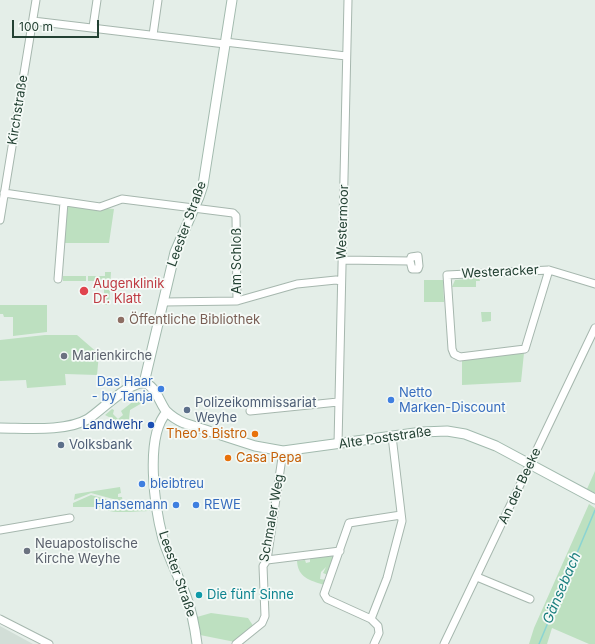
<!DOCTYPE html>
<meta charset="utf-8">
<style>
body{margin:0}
#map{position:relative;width:595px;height:644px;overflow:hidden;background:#e4eee8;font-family:Inter,sans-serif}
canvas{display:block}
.scale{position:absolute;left:12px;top:20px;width:87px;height:18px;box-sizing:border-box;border:2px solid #234133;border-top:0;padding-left:5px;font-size:12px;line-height:14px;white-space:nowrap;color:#234133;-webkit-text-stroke:3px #f5faf7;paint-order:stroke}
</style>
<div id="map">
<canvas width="595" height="644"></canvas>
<div class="scale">100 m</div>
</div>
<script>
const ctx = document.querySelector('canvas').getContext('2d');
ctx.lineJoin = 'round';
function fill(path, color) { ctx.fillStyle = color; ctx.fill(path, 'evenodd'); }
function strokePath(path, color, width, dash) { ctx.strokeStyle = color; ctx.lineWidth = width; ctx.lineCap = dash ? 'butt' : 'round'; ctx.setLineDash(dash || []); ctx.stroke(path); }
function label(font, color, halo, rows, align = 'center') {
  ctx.font = font + ' Inter,sans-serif'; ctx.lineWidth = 3.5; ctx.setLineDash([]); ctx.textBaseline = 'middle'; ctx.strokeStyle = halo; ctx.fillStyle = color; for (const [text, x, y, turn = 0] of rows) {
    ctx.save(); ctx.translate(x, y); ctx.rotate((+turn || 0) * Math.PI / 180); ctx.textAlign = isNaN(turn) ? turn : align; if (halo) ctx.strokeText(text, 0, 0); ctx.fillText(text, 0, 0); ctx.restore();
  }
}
const built = new Path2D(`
 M0,626l33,18h-33z`);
const green = new Path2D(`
 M68,205l46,4 -5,34h-46z
 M105,272h6l-2,33h-5v-24h-16v-5h17z
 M63,276h23v5h-23z
 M479,278l1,3h-4v6h-24l3,-7z
 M424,280h19l1,22h-20z
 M0,305h47v27l-34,4v-19h-9l-1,-3h-3z
 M481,312h10v9l-9,1z
 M45,335h32l22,19 -2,21 -32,-1 1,11 -39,3 -1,-8 -26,1v-41z
 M524,353l-3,29 -59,3v-26z
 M141,398l10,2 -9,3 -12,7 -2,17 -23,-12 7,-6 2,1 -1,4 5,5 5,-4 -2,-4 14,-11z
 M595,471v22l-8,-4z
 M120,487l1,6 -3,1v3h4l1,7 -10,-5 -22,-6 -17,7 1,-6z
 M91,495l22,6 13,7 24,-4 1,7c-13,0 -34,3 -45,-1v-3h-33v-4z
 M589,504l6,4v136h-6l-37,-16 -5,16h-18l5,-16z
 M331,556l3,3 -6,16 -5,-2 3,-6 -5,5 -1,7 6,1 -2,5c-14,-5 -26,-7 -27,-24l8,-1 1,3 4,-1v-4z
 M211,613l37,5 6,9 -19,15 -35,-7 -3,-18z`);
const stream = new Path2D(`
 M539,644l56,-134`);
const street = new Path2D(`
 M33,21l192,23
 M93,27l4,-27
 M153,35l5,-35
 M225,42l121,14
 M4,193l96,14 22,-8 111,14 3,3 1,85
 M0,220l36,-220
 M342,260l68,1 2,8h6l1,-3 -1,-10 -7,1 -1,4
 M549,270l-24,79 -65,8 -6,-3 -2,-5 -5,-74 102,-5 46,14
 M58,279l6,-77
 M164,302l73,-1 60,-17 39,-4 5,1
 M250,411l88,-9
 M338,444l10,-444
 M0,530l70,-12
 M267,560l73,-9
 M477,577l53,22
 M0,619l49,25
 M371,619l16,-41 15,-57 -10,-85
 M236,644l26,-21 3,-7 -2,-50 4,-6 16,-109
 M374,644l5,-11 -1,-7 -7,-7 -44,-20 -3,-5 25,-71 52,-8
 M444,644l151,-316`);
const secondary = new Path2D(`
 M144,383l31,-131 24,-55 4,-12 29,-185
 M167,412c-23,24 -12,97 -4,127 6,20 16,38 23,57 6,16 9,32 11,48
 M0,428c25,0 66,4 88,-9 13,-8 45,-42 59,-35 9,4 13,19 19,27 5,5 11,9 18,12l71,23 28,5 139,-19 25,-1 18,3 31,12 99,53`);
const markers = [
 [84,291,5,"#e0444e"],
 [121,320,4,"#8d6e63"],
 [64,356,4,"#6b7280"],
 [161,389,4,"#3f7fe0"],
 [391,400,4,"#3f7fe0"],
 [187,410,4,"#5c6f8a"],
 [151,425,4,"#1a4fb4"],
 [255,434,4,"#e8710a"],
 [61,445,4,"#5c6f8a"],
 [228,458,4,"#e8710a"],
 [142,484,4,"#3f7fe0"],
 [176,505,4,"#3f7fe0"],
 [196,505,4,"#3f7fe0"],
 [27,551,4,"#6b7280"],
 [199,595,4,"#0f9aa8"]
];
const streetNames = [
 ["Kirchstraße",18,110,-81],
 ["Westermoor",343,222,-88],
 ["Leester Straße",187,224,-70],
 ["Am Schloß",237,261,-90],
 ["Westeracker",500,272,-3],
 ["Alte Poststraße",385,438,-8],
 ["An der Beeke",520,486,-65],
 ["Schmaler Weg",272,518,-80],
 ["Leester Straße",177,574,71]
];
const healthNames = [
 ["Augenklinik",93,284],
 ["Dr. Klatt",93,299]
];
const educationNames = [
 ["Öffentliche Bibliothek",129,320]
];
const worshipNames = [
 ["Marienkirche",72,356],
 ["Neuapostolische",35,544],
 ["Kirche Weyhe",35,559]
];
const shopNames = [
 ["Das Haar",153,382,"right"],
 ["- by Tanja",153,397,"right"],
 ["Netto",399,393],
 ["Marken-Discount",399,408],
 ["bleibtreu",150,484],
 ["Hansemann",168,505,"right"],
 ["REWE",204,505]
];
const serviceNames = [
 ["Polizeikommissariat",195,403],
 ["Weyhe",195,418],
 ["Volksbank",69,445]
];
const transitNames = [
 ["Landwehr",143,425]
];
const foodNames = [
 ["Theo's Bistro",247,434],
 ["Casa Pepa",236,458,"left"]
];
const cultureNames = [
 ["Die fünf Sinne",207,595]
];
const waterNames = [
 ["Gänsebach",562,588,-67]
];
fill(built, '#d2ded7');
fill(green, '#bde0c0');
strokePath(stream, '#8bd4d2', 1.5);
strokePath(street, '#a6b7ae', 9);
strokePath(secondary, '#a2baae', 11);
strokePath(street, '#fff', 7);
strokePath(secondary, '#fff', 9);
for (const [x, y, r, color] of markers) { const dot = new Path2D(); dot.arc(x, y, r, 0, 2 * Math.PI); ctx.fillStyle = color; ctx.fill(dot); strokePath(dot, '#f5faf7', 1.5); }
label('13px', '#234133', '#f5faf7', streetNames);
label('13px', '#be3a42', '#f5faf7', healthNames, 'left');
label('13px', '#785e54', '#f5faf7', educationNames, 'left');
label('13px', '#5b616d', '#f5faf7', worshipNames, 'left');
label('13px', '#366cbe', '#f5faf7', shopNames, 'left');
label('13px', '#4e5e75', '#f5faf7', serviceNames, 'left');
label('13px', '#164399', '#f5faf7', transitNames, 'right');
label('13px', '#c56008', '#f5faf7', foodNames, 'right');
label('13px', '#0d838f', '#f5faf7', cultureNames, 'left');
label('italic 14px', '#1a7f7e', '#f5faf7', waterNames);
</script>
